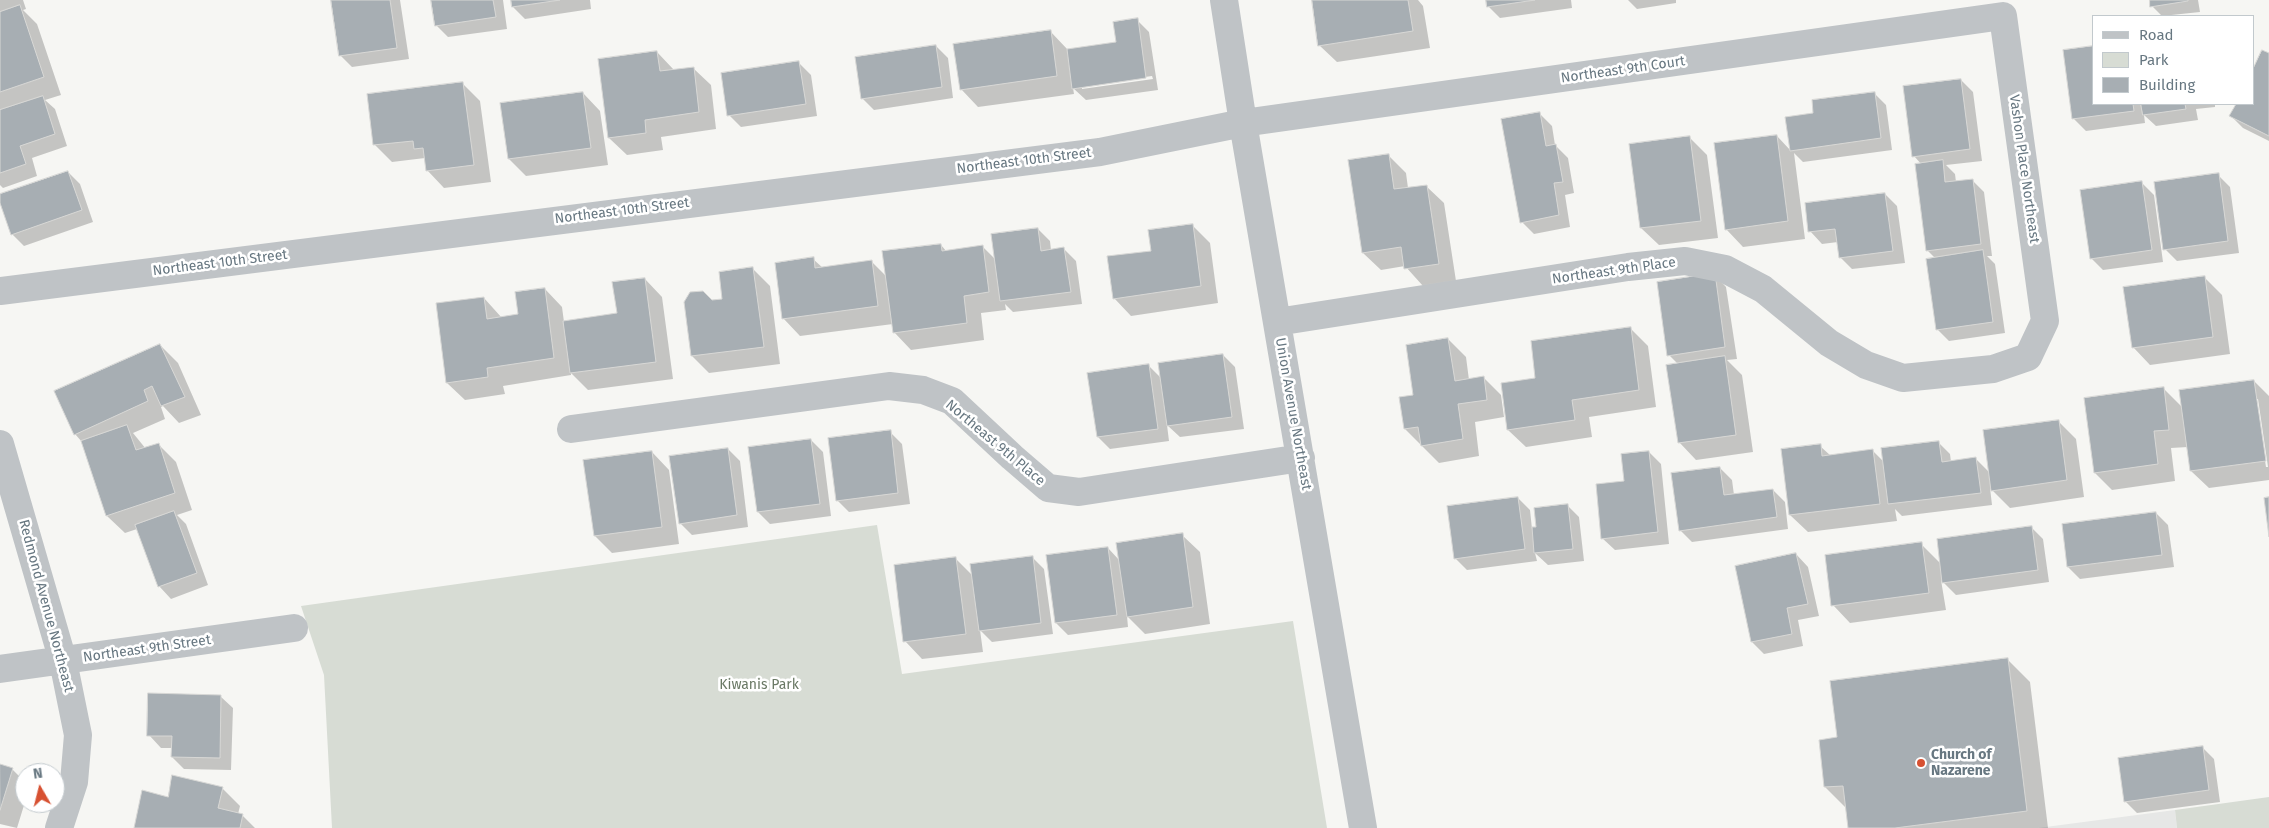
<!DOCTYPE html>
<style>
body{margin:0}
#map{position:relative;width:2269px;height:828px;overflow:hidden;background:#f6f6f3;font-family:"Fira Sans",sans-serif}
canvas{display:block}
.legend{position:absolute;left:2092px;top:15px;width:162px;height:90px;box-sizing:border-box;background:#fff;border:1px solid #c2c9cd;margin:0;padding:6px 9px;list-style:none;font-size:15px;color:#677781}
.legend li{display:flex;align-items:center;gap:10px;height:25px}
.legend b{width:25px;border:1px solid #c2c9cd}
.north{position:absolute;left:15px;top:763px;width:50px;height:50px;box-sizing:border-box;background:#fff;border:1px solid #c2c9cd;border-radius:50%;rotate:352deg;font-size:14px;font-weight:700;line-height:20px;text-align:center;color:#677781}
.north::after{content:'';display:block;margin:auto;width:18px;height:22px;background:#d75132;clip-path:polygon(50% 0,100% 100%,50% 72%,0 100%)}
</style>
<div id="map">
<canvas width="2269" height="828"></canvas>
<ul class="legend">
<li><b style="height:6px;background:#bfc3c6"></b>Road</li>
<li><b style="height:14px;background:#d7dcd4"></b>Park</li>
<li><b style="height:14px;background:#a7aeb3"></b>Building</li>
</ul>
<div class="north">N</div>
</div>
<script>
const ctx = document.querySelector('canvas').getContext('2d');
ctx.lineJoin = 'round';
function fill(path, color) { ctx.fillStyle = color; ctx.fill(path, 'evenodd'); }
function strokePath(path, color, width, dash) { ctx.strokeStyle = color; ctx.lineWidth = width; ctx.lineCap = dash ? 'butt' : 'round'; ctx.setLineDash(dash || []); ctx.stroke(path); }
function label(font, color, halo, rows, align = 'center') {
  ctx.font = font + ' "Fira Sans",sans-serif'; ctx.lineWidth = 5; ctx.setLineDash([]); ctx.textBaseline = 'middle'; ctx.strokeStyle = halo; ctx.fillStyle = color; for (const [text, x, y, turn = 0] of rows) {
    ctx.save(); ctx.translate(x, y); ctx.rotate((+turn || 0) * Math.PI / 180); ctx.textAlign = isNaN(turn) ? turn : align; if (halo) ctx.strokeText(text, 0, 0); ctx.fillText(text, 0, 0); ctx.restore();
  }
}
const built = new Path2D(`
 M2175,810l2,18h-139z`);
const green = new Path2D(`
 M877,525l25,149 391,-53 34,207h-995l-8,-153 -23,-69z
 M2269,797v31h-92l-2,-18z`);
const shadow = new Path2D(`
 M0,0h23l3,9 -3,1 14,14 24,71 -16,5 10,9 12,37 -35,12 5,18 -34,12 -3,-3z
 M332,0h68l9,59 -57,8 -12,-12z
 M433,0h70l4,29 -59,8 -12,-12z
 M512,0h78l1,9 -66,10 -12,-12z
 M1313,0h105l5,6 7,42 -93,14 -18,-17z
 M1487,0h84l1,8 -72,10 -12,-12z
 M1628,0h48v3l-39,6z
 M2151,0h47l2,12 -38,4 -10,-10z
 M1137,20l12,12 9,58 -72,10 -13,-12 1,6 -96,13 -17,-18 89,-58 18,19 49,-7zM1152,76l1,3 -71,10v-3z
 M936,46l12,12 5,40 -79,12 -12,-12z
 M657,52l17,18 19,-2 18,17 5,44 -55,8 2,13 -36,5 -18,-17z
 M2263,52l6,3v86l-26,-13 -12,-12 6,-12h16v-32z
 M799,63l12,12 6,41 -76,11 -12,-12z
 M1961,80l12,12 9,69 -36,4 9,9 1,8 16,-2 12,12 8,64h-5l8,8 10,69 -56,8 -12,-12 -1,-70 -8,-8 -11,-86h5l-8,-9z
 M462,83l18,18 11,81 -47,6 -17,-18 -2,-12 -33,4 -18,-18z
 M583,93l17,18 8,54 -82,11 -17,-17z
 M1874,93l12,12 6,45 -89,12 -9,-9 11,86 -62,8 -17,-18 51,-93 14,15 24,-37z
 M2093,104h122v3l-19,2 2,11 -42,6 -12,-11 1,8 -59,8 -12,-12z
 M1540,114l12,12 3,19 13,13 6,35 -9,2 5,32 -36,7 -12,-12z
 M1690,138l17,17 11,83 -59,7 -18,-17z
 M1388,155l18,18 2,15 18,-2 18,17 12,78 -33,5 -18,-20 -24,4 -18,-17z
 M68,172l12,12 13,38 -69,24 -12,-12 -12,-38z
 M2218,175l12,12 9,66 -62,8 -12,-12z
 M2142,183l12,12 9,67 -60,8 -12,-12z
 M1885,194l12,12 8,57 -53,6 -12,-12 -2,-15 -16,2 -12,-13z
 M1192,225l18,18 8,60 -87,13 -17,-18 39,-46z
 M1038,229l12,12 1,9 13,-1 12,12 6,43 -69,8 -8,-8 1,6 -25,3 3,27 -73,10 -17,-18 -1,-8 -93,12 -17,-18 30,-59 10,9 49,-6 15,15 54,-32 6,7 36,-5 13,13z
 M753,269l17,17 10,78 -71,9 -17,-17 20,-55 12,-1z
 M1714,274l12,13 11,72 -10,1 15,15 11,77 -57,8 -17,-18 -1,-78 -9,-9z
 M2204,277l18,18 8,59 -80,11 -17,-18z
 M645,279l17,18 11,82 -85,11 -17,-17v2l-68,11 2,8 -40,6 -18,-17 37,-85 18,20 17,-2 26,-27 17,18 2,15 54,-7z
 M1631,329l17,17 8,61 -67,10 3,20 -66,10 -18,-17 29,-51z
 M1448,339l18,18 3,23 14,-3 18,18 3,22 -29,5 4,34 -40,7 -34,-34z
 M160,345l18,18 23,52 -22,8 -16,-17 -2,1 4,12 -32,14 13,16 12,-5 18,18 16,48 -15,5 9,9 22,61 -37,14 -12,-13 -22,-57 -12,4 -18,-17 -25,-74 -7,-8z
 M1223,355l12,12 9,62 -64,8 -13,-12 2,16 -59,8 -12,-12 50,-72 13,13z
 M2254,381l15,15v84l-60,8 -18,-17 -3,-24 -17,1 4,33 -63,9 -17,-17 68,-85 19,19zM2256,399h2l10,68h-2z
 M2058,421l18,18 8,58 -74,11 -20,-20 2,17 -90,11 -7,-7 2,12 -89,11 -18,-17 -8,-65 38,-4 11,10 42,-5 11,11 54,-20 12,12 1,8 25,-3 14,14z
 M890,432l12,12 8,60 -61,8 -12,-12z
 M811,440l12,12 8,64 -61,8 -12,-12z
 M728,449l12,12 8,66 -56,8 -12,-12z
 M652,452l17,18 10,74 -67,9 -17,-17z
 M1649,452l12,12 8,80 -54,6 -13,-12 23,-56z
 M1720,468l12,12 2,15 39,-5 12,12 3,27 -96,13 -12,-12z
 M1518,498l12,12 2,19 5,-1 30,-23 12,12 5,44 -36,4 -13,-12 2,8 -70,9 -12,-12z
 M2156,513l12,12 6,42 -94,12 -12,-12z
 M2031,527l12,12 6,43 -93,13 -15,-15 5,30 -96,13 -17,-18 88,-61 20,20z
 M1182,535l18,17 10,72 -65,10 -18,-18 1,11 -60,8 -12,-12 -9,-67 61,-8 12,13z
 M1796,554l12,13 11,49 -21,4 5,26 -39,8 -12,-12z
 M1032,557l12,12 9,65 -61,8 -12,-12 3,22 -61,7 -17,-18 50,-83 18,18z
 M2008,660l22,22 18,146h-198l-3,-19 -22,-22 13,-49z
 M220,696l13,12 -2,62 -47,-1 -12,-12 1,-9h-12l-12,-13z
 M2202,747l12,12 6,43 -83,11 -12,-12z
 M0,766l12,3 13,13v20l-8,26 -17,-4z
 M222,788l18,18 -2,8 4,1 13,13h-120l33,-30z`);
const building = new Path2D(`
 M331,0h59l7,48 -58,8z
 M431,0h62l3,17 -61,9z
 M511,0h49l-48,7z
 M1312,0h96l5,31 -95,15z
 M1486,0h49l-48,7z
 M2150,0h38v1l-38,6z
 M20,5l24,72 -44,15v-80z
 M1138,18l8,60 -74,11 -5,-40 49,-7 -3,-20z
 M1051,30l6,46 -97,14 -7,-46z
 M936,45l6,42 -81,12 -6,-42z
 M2093,46v58h40l1,7 -62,8 -9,-69z
 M2262,50l7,3v83l-40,-20 7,-12h17v-35z
 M657,51l3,20 34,-4 5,45 -54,8 1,13 -38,5 -10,-79z
 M799,61l7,43 -79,12 -6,-43z
 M1961,79l9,70 -58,8 -9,-71z
 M463,82l11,83 -48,6 -3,-23 -9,1 -1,-8 -40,4 -6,-51z
 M583,92l8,56 -83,11 -8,-56z
 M1875,92l6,46 -91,13 -5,-34 28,-4 -1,-13z
 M43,96l12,38 -35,12 6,18 -26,9v-63z
 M2141,104h44l1,5 -43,6z
 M1540,112l6,34 10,-2 7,38 -9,1 5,32 -39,8 -19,-104z
 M1777,135l11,86 -63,9 -11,-87z
 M1690,136l11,85 -61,7 -11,-84z
 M1389,154l5,35 33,-4 12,79 -35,5 -3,-22 -39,6 -14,-93z
 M1943,160l2,22 28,-3 8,65 -55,7 -11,-87z
 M68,171l14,39 -71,25 -11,-32v-9z
 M2219,173l9,68 -65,9 -9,-68z
 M2142,181l10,69 -62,9 -10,-69z
 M1885,193l8,58 -54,7 -4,-29 -27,3 -3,-29z
 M1193,224l8,62 -88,13 -6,-43 44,-5 -3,-21z
 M1038,228l3,23 23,-4 7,45 -71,9 -9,-67z
 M941,244l1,7 41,-6 6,47 -25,4 3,27 -74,10 -11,-82z
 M1983,250l10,72 -57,8 -10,-71z
 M814,257l1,11 57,-8 6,46 -96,13 -7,-56z
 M753,267l11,80 -73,9 -7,-54 6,-10 13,-1 9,9 10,-1 -3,-27z
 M1715,273l10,74 -58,9 -10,-74z
 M2205,276l8,61 -81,11 -9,-61z
 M645,278l11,84 -86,11 -7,-52 54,-8 -5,-31z
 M545,288l9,70 -67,10 1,9 -42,6 -10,-80 48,-6 3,22 31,-5 -3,-22z
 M1631,327l8,63 -67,10 3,20 -68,10 -6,-47 34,-5 -4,-37z
 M1448,338l7,43 29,-5 3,24 -29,4 5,35 -42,7 -3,-19 -14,2 -5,-32 14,-2 -7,-50z
 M160,344l25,53 -24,9 -9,-20 -8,4 4,11 -74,34 -20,-44z
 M1223,354l9,63 -65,9 -9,-63z
 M1725,356l11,79 -58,8 -12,-78z
 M1149,364l9,65 -61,8 -10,-64z
 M2254,380l12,81 -76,10 -11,-81z
 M2164,387l5,43 -15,1 4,33 -64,9 -10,-75z
 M2059,420l8,60 -76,11 -8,-61z
 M127,425l9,25 23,-7 16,50 -69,23 -25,-75z
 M891,430l7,63 -62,8 -8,-63z
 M811,439l9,65 -63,8 -9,-65z
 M1939,441l3,21 34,-5 5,36 -93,11 -7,-56z
 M1821,444l1,12 51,-7 7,55 -91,11 -8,-66z
 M728,448l9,67 -58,9 -10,-68z
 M652,451l10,76 -68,9 -11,-76z
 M1649,451l9,81 -57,7 -5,-55 28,-3 -3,-27z
 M1720,467l4,28 49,-6 4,28 -98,14 -8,-58z
 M1518,497l7,52 -71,10 -7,-53z
 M2269,497v40l-5,-39z
 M1568,504l5,45 -39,4 -2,-26h4l-2,-19z
 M174,511l23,62 -39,14 -23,-62z
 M2156,512l6,43 -95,12 -5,-43z
 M2032,526l6,44 -96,13 -5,-44z
 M1183,533l10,74 -66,10 -11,-74z
 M1922,542l7,51 -98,13 -6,-51z
 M1108,547l9,68 -62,8 -9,-68z
 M1796,553l12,51 -21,4 5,26 -41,8 -16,-76z
 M1033,556l8,67 -62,8 -9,-67z
 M956,557l10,77 -63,8 -9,-77z
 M2008,658l19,153 -132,17h-47l-5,-42 -19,1 -5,-47 18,-3 -7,-56z
 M148,693l73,2 -1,63 -49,-1 1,-21h-25z
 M2203,746l6,44 -85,12 -6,-44z
 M0,764l13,4 -13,42z
 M172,775l51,12 -5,21 25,6 -3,14h-106l8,-38 26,7z`);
const minor = new Path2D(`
 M1224,0l19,123 120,705
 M0,291l1100,-139 143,-29 760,-107
 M1277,322l351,-55 57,-6 40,8 38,20 66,54 37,22 37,13 90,-9 35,-12 17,-36 -42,-305
 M571,429l318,-43 34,4 29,11 60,56 36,31 31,4 222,-34
 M0,444l63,217 15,74 -4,47 -15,46
 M0,669l294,-41`);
const markers = [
 [1921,763,5,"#d75132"]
];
const streetNames = [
 ["Northeast 9th Court",1623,70,-8],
 ["Northeast 10th Street",1024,161,-7],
 ["Vashon Place Northeast",2024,169,82],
 ["Northeast 10th Street",622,211,-7],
 ["Northeast 10th Street",220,263,-7],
 ["Northeast 9th Place",1614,271,-8],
 ["Union Avenue Northeast",1293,414,80],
 ["Northeast 9th Place",995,443,40],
 ["Redmond Avenue Northeast",46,606,75],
 ["Northeast 9th Street",147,649,-8]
];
const parkNames = [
 ["Kiwanis Park",759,685]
];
const poiNames = [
 ["Church of",1931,755],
 ["Nazarene",1931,771]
];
fill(built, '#e6e7e6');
fill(green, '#d7dcd4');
fill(shadow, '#0003');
fill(building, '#a7aeb3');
strokePath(building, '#d7d7d5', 1);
strokePath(minor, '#bfc3c6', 28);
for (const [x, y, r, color] of markers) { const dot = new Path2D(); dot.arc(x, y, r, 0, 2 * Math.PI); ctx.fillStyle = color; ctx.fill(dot); strokePath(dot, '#fff', 2); }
label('14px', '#677781', '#fff', streetNames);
label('14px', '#6a7965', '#fff', parkNames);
label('bold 14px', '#677781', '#fff', poiNames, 'left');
</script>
